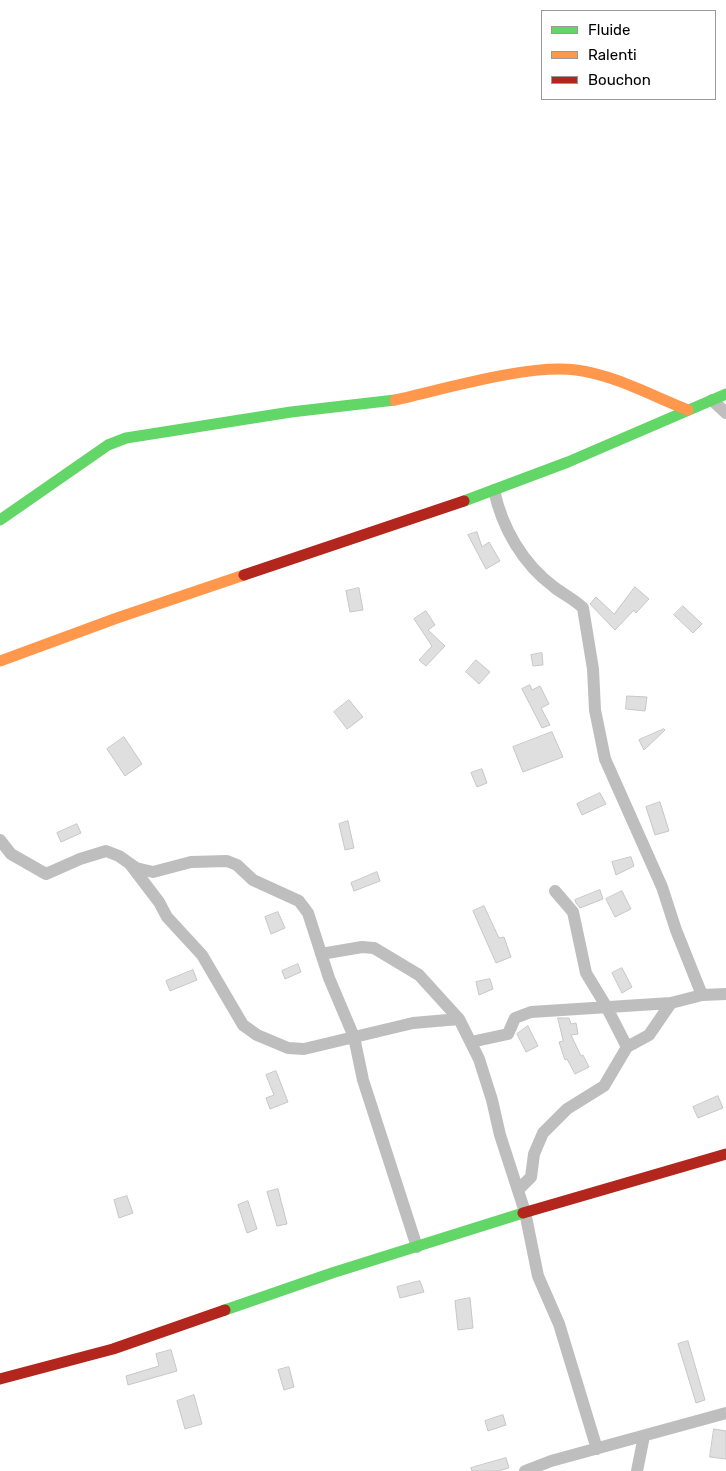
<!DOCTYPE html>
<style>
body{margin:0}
#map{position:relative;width:726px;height:1471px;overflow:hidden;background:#fff;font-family:Rubik,sans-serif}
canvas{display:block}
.legend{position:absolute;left:541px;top:10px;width:175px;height:90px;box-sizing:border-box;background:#fff;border:1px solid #999;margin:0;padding:6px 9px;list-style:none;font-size:15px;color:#000}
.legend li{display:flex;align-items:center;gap:10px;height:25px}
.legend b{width:25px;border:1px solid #999}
</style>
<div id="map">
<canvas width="726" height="1471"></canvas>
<ul class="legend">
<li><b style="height:6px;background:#63d668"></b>Fluide</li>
<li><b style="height:6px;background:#ff974d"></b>Ralenti</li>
<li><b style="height:6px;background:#b3261e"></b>Bouchon</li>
</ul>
</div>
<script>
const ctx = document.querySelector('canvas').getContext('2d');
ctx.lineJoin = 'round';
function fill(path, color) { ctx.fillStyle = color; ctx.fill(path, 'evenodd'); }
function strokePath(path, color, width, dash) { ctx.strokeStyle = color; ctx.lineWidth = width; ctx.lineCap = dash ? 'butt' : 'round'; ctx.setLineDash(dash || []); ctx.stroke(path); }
const building = new Path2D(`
 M477,532l5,15 7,-5 11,19 -14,8 -18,-34z
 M635,587l14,12 -13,14 -2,-3 -19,20 -25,-26 6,-7 18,17z
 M359,588l4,22 -13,2 -4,-21z
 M683,606l19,18 -9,9 -19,-18z
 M426,611l9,14 -7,5 17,16 -19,20 -7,-6 13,-14 -18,-27z
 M542,653l1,12 -10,1 -2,-11z
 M476,660l14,12 -11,12 -13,-12z
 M530,685l2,5 8,-4 9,18 -8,4 9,17 -8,3 -20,-39z
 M627,696l20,1 -2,14 -19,-2z
 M349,700l14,17 -16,12 -13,-17z
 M664,729l1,1 -21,20 -5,-10z
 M552,732l11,25 -40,15 -10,-25z
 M124,737l18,27 -17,12 -18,-27z
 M482,769l5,14 -10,4 -6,-14z
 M600,793l6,11 -24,11 -5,-11z
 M660,802l9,29 -14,4 -9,-28z
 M348,821l6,27 -9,2 -6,-26z
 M77,824l4,9 -20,9 -4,-9z
 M631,857l3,9 -18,9 -4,-13z
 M377,872l3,9 -26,10 -3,-8z
 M600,890l3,9 -23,9 -4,-5 -1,-3z
 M622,891l9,18 -16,8 -9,-18z
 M484,906l15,32 5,-1 7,20 -15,6 -23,-52z
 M278,912l7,16 -14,6 -6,-17z
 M298,964l3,8 -16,7 -3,-8z
 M622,968l10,19 -10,6 -10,-20z
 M193,970l4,10 -27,11 -4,-10z
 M490,979l3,10 -14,6 -3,-13z
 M558,1018h11l2,6 5,-1 2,11 -7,1 10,21 2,-1 6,12 -14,7 -8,-15 -2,1 -6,-18 4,-1z
 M528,1026l10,20 -12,6 -9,-18z
 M276,1071l12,31 -18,7 -4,-11 8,-3 -8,-20z
 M718,1096l5,12 -25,10 -5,-11z
 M278,1189l9,35 -10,2 -10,-34z
 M127,1196l6,17 -14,5 -5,-18z
 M248,1201l9,28 -10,4 -9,-28z
 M420,1281l4,11 -24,6 -3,-11z
 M470,1298l3,30 -15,2 -3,-29z
 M688,1341l17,59 -9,3 -18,-59z
 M171,1350l6,21 -49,14 -2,-9 33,-10 -3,-12z
 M289,1367l5,20 -10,3 -6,-20z
 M194,1395l8,29 -17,5 -8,-28z
 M503,1415l3,10 -18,6 -3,-10z
 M714,1429l12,2v28l-16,-2z
 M506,1458l3,10 -11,3h-26l-1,-3z`);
const street = new Path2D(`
 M712,400l14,13
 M494,490c8,38 29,74 60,97 10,8 20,12 29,21l10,61 2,41 10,49 57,128 14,43 26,65 24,-1
 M0,840l11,14 35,20 34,-15 26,-8 13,5 17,12 17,4 38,-10 36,-1 10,4 16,15 46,21 9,12 21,65 25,59 9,43 54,167
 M130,864l29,38 8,15 35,38 41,70 14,10 31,13 16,1 109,-26 46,-4
 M555,891l18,21 13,61 20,33 21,41
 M321,954l41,-7 12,1 45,27 40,44 20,40 13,41 8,35 25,77 13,64 21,48 38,125
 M471,1042l37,-8 7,-16 16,-6 140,-9 31,-8
 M518,1190l13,-13 3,-23 9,-21 24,-24 37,-23 23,-39 22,-12 22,-32
 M525,1471l26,-10 175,-48
 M637,1471l7,-35`);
const fast = new Path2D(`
 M464,501l104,-39 158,-68
 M0,520l108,-75 18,-7 165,-26 104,-12
 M225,1310l107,-37 191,-60`);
const slow = new Path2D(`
 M395,400c50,-11 132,-36 181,-30 39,5 76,26 112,40
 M0,661l117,-43 127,-43`);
const jam = new Path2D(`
 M244,575l220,-74
 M523,1213l203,-59
 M0,1379l113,-30 112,-39`);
fill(building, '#dfdfdf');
strokePath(building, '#c7c7c7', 1);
strokePath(street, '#bebebe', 12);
strokePath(fast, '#63d668', 11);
strokePath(slow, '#ff974d', 11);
strokePath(jam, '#b3261e', 11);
</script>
